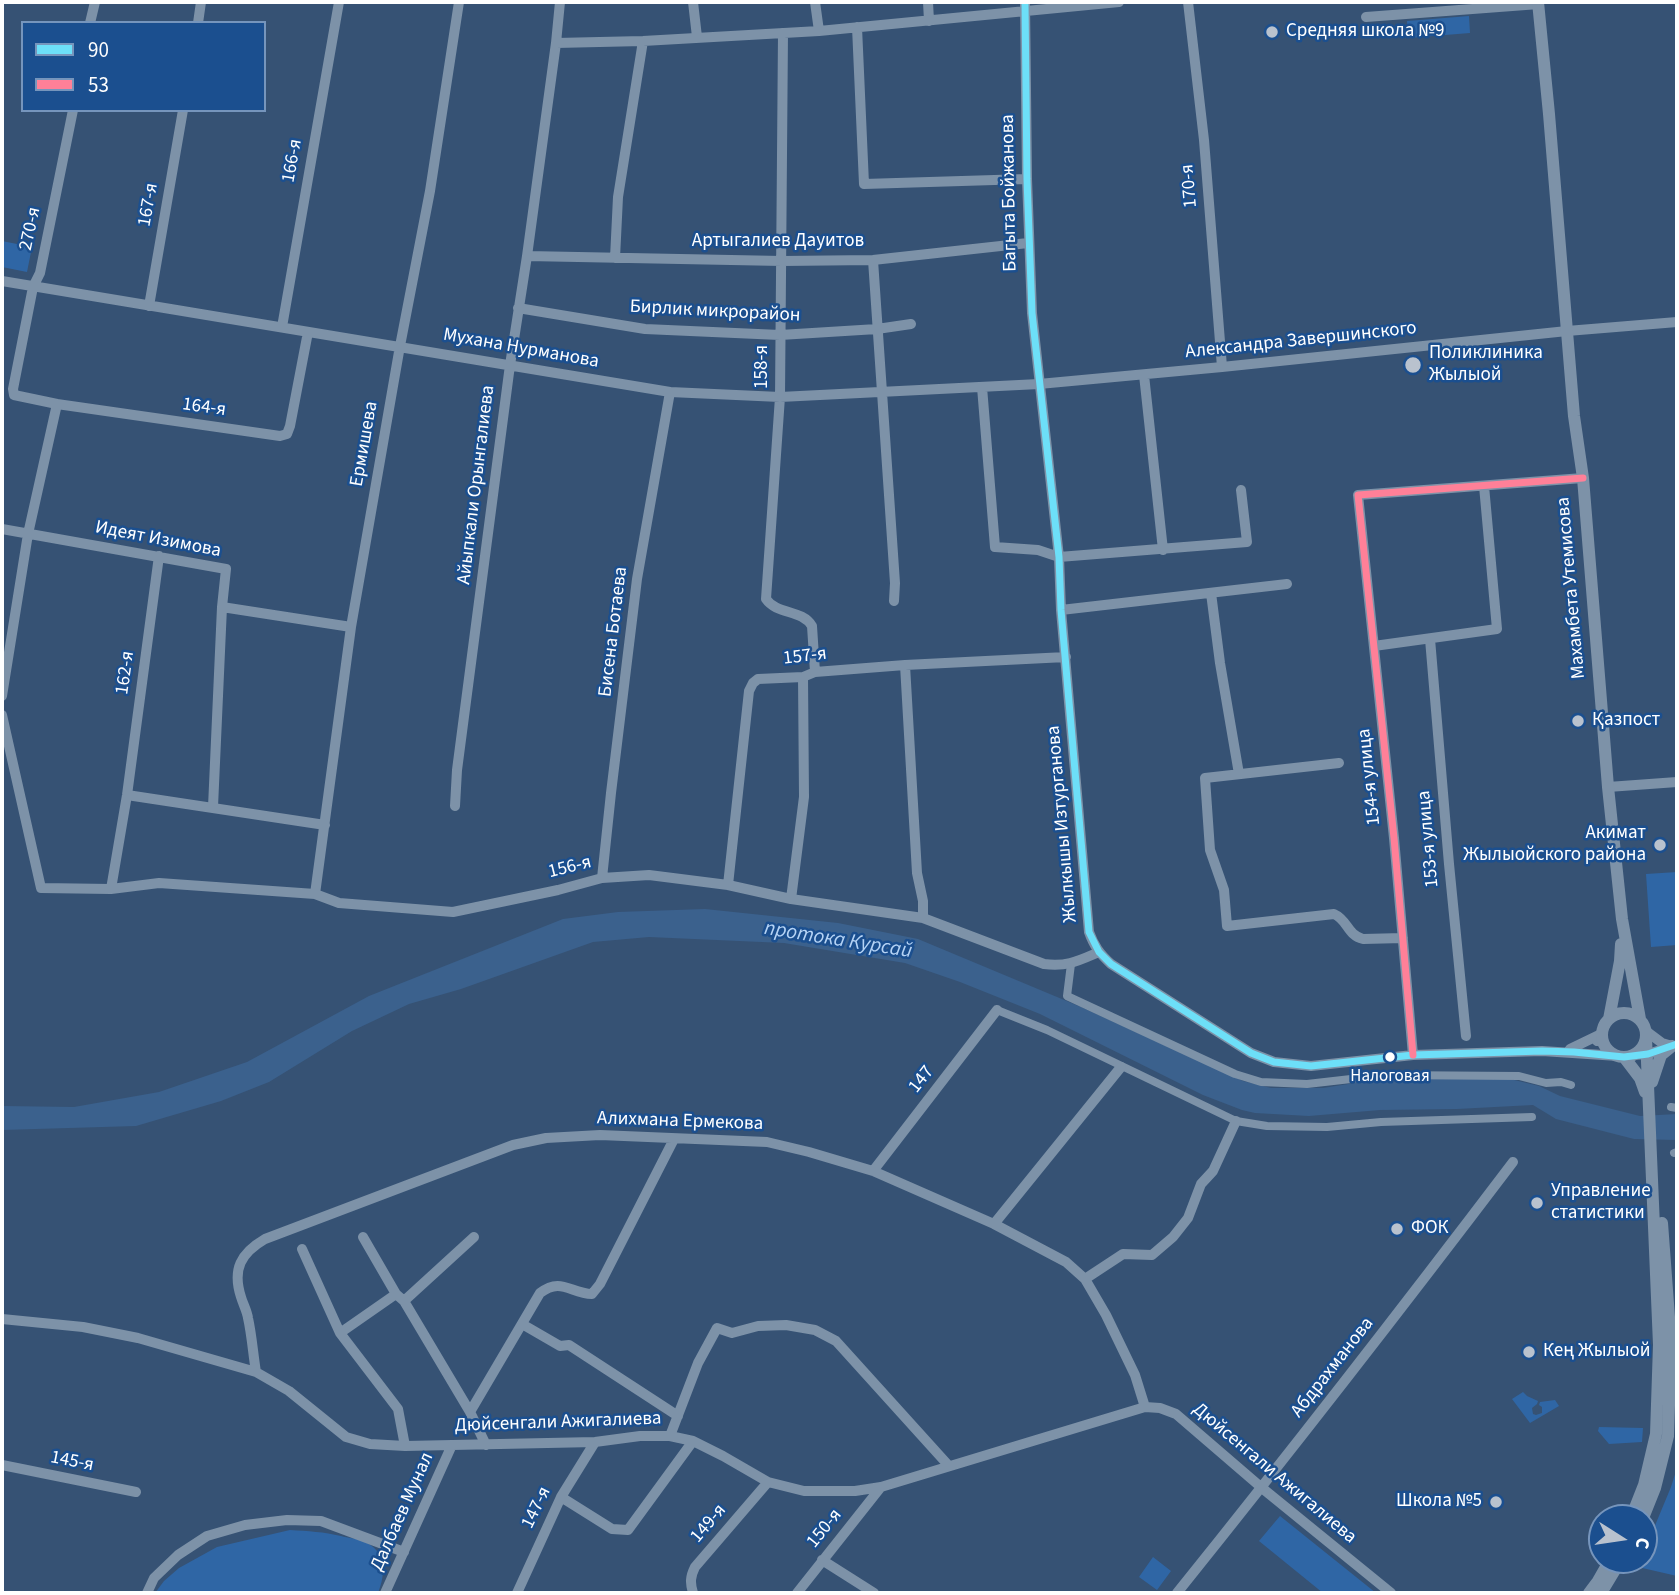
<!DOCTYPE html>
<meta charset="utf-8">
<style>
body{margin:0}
#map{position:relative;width:1679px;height:1595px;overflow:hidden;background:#365274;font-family:"Source Sans 3",sans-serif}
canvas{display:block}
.frame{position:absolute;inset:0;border:4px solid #fff;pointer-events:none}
.legend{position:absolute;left:21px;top:21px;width:245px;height:91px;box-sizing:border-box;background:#1b4f8f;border:2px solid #7695bc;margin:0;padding:9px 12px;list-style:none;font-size:21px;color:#fff}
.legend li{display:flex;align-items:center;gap:14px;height:35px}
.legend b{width:35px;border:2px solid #7695bc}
.north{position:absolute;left:1588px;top:1504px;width:70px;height:70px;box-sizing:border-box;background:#1b4f8f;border:2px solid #7695bc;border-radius:50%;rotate:102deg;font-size:19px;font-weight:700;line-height:28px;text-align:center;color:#fff}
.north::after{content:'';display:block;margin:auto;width:24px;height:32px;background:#b9c2ce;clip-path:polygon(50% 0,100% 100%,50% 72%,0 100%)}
</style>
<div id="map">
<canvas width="1679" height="1595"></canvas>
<div class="frame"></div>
<ul class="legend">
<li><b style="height:9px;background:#6ddff8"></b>90</li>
<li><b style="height:9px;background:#ff8098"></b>53</li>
</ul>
<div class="north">С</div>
</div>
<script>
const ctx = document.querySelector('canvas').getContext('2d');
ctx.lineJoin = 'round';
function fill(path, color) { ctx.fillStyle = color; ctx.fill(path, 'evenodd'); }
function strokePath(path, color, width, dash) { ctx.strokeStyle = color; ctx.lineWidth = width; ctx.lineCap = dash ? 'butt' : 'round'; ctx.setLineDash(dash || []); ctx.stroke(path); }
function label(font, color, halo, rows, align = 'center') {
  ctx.font = font + ' "Source Sans 3",sans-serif'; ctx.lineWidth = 5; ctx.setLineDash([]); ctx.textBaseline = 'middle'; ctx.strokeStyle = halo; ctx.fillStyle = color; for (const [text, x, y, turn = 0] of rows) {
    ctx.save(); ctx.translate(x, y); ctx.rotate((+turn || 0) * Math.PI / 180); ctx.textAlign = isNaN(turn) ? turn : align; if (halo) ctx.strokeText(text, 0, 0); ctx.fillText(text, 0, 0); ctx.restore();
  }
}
const green = new Path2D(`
 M1469,16l1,17 -62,5 -1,-17z
 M2,241l30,6 -5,25 -25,-5z
 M1677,872v73l-26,2 -5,-73z
 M1523,1392l4,4 11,5 -1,3 -5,4 1,6 3,1 6,-2v-6l-3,-2 1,-3 15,-2 4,6 -29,17 -18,-24z
 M1599,1427l44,1 -1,14 -33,2 -11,-13z
 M1677,1468v108l-39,-9 2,-7h4v-8l27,-65z
 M1280,1516l96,77h-53l-64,-52z
 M290,1530c18,1 34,2 51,6 7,2 15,2 22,5 24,10 23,32 15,52h-223l9,-12 15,-13 38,-21z
 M1153,1557l18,14 -14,19 -18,-13z`);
const water = new Path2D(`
 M705,909l133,14 80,16 163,68 162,74 28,7h52l63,-10 124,1 29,7 21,10 80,20 37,-2v26l-43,-1 -78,-20 -23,-14 -76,4 -77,1 -71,6 -54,-3 -13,-3 -39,-15 -163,-81 -80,-32 -55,-19 -121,-20 -135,-6 -56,5 -132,47 -52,15 -57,27 -83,51 -48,19 -85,25 -134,4v-24l72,1 85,-15 88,-30 122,-66 194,-77 55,-7z`);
const pedestrian = new Path2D(`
 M1071,964l-4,32 168,78 26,8 46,2 79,-9 133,1 27,7 15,-1 10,3
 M997,1010l50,20 189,91 31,5 60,1 54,-5 151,-5
 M1671,1107l6,1
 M1674,1153l3,-1`);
const minor = new Path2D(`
 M693,2l4,35
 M815,2l4,29
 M928,2l1,19
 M1025,2l2,177 5,134 27,244 2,53 28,322c5,14 11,22 22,32l140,89 23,9 37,4 102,-11 129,-4 76,5
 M1188,2l16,138 18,227
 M1366,17l173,-13
 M90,23l5,-21
 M198,23l3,-21
 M857,27l7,157 163,-5
 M783,33l-3,364 -14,202c11,16 36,10 46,27l3,46
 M556,43l87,-2 176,-10 300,-29
 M73,110l-33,163 -7,14 -20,102 1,6 43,9 223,32 7,-2 3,-8 18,-94
 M527,256l255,5 91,-1 155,-17
 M615,258l3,-61 25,-156
 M873,260l22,323 -1,18
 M2,281l668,111 110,5 259,-13 183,-17 345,-36 110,-9
 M149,306l34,-196
 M518,308l127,21 135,6 97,-6 34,-5
 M282,327l57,-325
 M1144,375l19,175
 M982,387l13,160 43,3 21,7 188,-15 -6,-52
 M2,529l224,40 -4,38 129,20
 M1211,593l9,70 19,111
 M1061,610l226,-26
 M1430,639l19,225 17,172
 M1374,646l123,-17 -13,-143
 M905,665l12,208 6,28v17
 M2,696l26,-162 29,-130
 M2,715l39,173 70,1 48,-6 156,11 24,9 114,9 105,-22 44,-12 47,-3 79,10 63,14 132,19 121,46c23,3 34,-3 55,-12
 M1339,763l-134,15 5,72 14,40 3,36 107,-12c14,6 13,21 29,25l40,-1
 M1608,787l69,-5
 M127,795l198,30
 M455,806l2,-36 53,-405 17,-109 29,-213 4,-41
 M213,807l9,-200
 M602,878l9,-85 26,-214 33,-187
 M728,885l21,-194 4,-8 5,-4 45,-2 12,-5 90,-7 161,-8
 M111,889l16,-94 32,-239
 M315,894l36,-267 49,-281 30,-155 29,-189
 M791,899l13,-102 -1,-120
 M1646,1031l16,12 10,3
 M1597,1041l8,-16
 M1570,1049l29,-14
 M1413,1055l-19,-217 -36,-343 225,-17
 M1633,1055l15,-1 19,-6
 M873,1171l124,-161
 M994,1224l127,-157
 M363,1237l33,57 8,7 66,111 16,33
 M302,1249l38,84 58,76 7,37
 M1085,1279l38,-25 29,1 21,-18 15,-19 13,-34 12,-13 23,-50
 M404,1301l70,-64
 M2,1319l81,8 55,11 118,34 33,19 57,46 24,7 35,2 190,-4 45,-6h30l23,5 30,15 45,26 36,9h51l26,-4 264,-80 15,1 16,6 86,74 129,105
 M522,1324l38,22 9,-1 109,71
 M340,1333l56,-39
 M256,1372c-3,-18 -4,-36 -8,-54 -1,-7 -5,-14 -7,-21 -9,-28 0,-44 24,-58l248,-94 33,-7 54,-3 167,7 42,10 64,19 121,53 72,38 19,17 21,36 29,60 10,32
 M470,1412l70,-119c21,-16 30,0 52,1l8,-10 74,-145
 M670,1436l28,-73 19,-35 15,5 26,-7 28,-1 29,5 21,11 113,125
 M2,1465l134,27
 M561,1497l51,32 16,1 65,-89
 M822,1560l52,33
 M147,1593l7,-15 24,-23 29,-19 38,-11 42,-5 34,1 83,31
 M385,1593l67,-148
 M517,1593l44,-96 34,-55
 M693,1593c-3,-10 -3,-16 2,-26l73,-85
 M797,1593l84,-106
 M1177,1593c114,-142 226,-286 336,-431`);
const tertiary = new Path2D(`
 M1538,2l11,112 25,302 9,62 25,309 14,132 18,100
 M1602 1035a22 22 0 1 1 44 0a22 22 0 1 1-44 0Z
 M1609,1019l11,-58 1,-17
 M1624,1057l16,21 5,14
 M1652,1082l9,-27 11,-9
 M1631,1518l13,-33 12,-51 3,-89 -13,-307
 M1643,1518l12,-30 13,-52 3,-92 -9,-121
 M1589,1593l9,-12 12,-21
 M1601,1593l20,-33`);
const bus1 = new Path2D(`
 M1025,2l2,177 5,134 27,244 2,53 28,322 10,20 12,12 140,89 23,9 37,4 102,-11 129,-4 32,1 50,5 24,-3 29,-10`);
const bus2 = new Path2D(`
 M1413,1055l-19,-217 -36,-343 225,-17`);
const markers = [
 [1272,32,7,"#b9c2ce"],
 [1413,365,9,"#b9c2ce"],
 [1578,721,7,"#b9c2ce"],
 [1660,845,7,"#b9c2ce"],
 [1390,1057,6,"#fff"],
 [1537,1203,7,"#b9c2ce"],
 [1397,1229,7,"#b9c2ce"],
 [1529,1352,7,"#b9c2ce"],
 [1496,1502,7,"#b9c2ce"]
];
const busNames = [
 ["Налоговая",1390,1077]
];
const poiNames = [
 ["Средняя школа №9",1286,32],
 ["Поликлиника",1429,354],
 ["Жылыой",1429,376],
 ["Қазпост",1592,721],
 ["Акимат",1646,834,"right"],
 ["Жылыойского района",1646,856,"right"],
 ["Управление",1551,1192],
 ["статистики",1551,1214],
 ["ФОК",1411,1229],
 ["Кең Жылыой",1543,1352],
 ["Школа №5",1482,1502,"right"]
];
const streetNames = [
 ["166-я",293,161,-80],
 ["170-я",1190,186,-95],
 ["Багыта Бойжанова",1010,193,-91],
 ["167-я",149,205,-80],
 ["270-я",31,229,-78],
 ["Артыгалиев Дауитов",778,242],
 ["Бирлик микрорайон",715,312,3],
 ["Александра Завершинского",1301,341,-6],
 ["Мухана Нурманова",521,349,10],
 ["158-я",763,367,-90],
 ["164-я",204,408,8],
 ["Ермишева",365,444,-80],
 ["Айыпкали Орынгалиева",477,485,-83],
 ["Идеят Изимова",158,540,11],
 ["Махамбета Утемисова",1572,588,-95],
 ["Бисена Ботаева",614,632,-83],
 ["157-я",805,657,-7],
 ["162-я",126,673,-82],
 ["154-я улица",1370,777,-96],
 ["Жылкышы Изтурганова",1063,824,-95],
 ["153-я улица",1429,839,-95],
 ["156-я",570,868,-14],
 ["147",922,1080,-52],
 ["Алихмана Ермекова",680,1122,2],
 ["Абдрахманова",1333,1368,-52],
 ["Дюйсенгали Ажигалиева",558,1423,-2],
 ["145-я",72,1462,11],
 ["Дюйсенгали Ажигалиева",1274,1474,40],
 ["147-я",537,1508,-64],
 ["Далбаев Мунал",403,1512,-66],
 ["149-я",709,1524,-50],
 ["150-я",825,1529,-51]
];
const waterNames = [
 ["протока Курсай",838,941,9]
];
fill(green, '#2f66a5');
fill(water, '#3b618d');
strokePath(pedestrian, '#7d92a8', 8);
strokePath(minor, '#7d92a8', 10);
strokePath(tertiary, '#7d92a8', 12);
strokePath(bus1, '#6ddff8', 7);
strokePath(bus2, '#ff8098', 7);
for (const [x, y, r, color] of markers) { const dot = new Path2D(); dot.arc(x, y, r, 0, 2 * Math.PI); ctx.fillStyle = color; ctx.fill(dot); strokePath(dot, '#1b4f8f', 2.5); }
label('17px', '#fff', '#1b4f8f', busNames);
label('19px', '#fff', '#1b4f8f', poiNames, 'left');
label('19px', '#fff', '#1b4f8f', streetNames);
label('italic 21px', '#b5d3f5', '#1b4f8f', waterNames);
</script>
